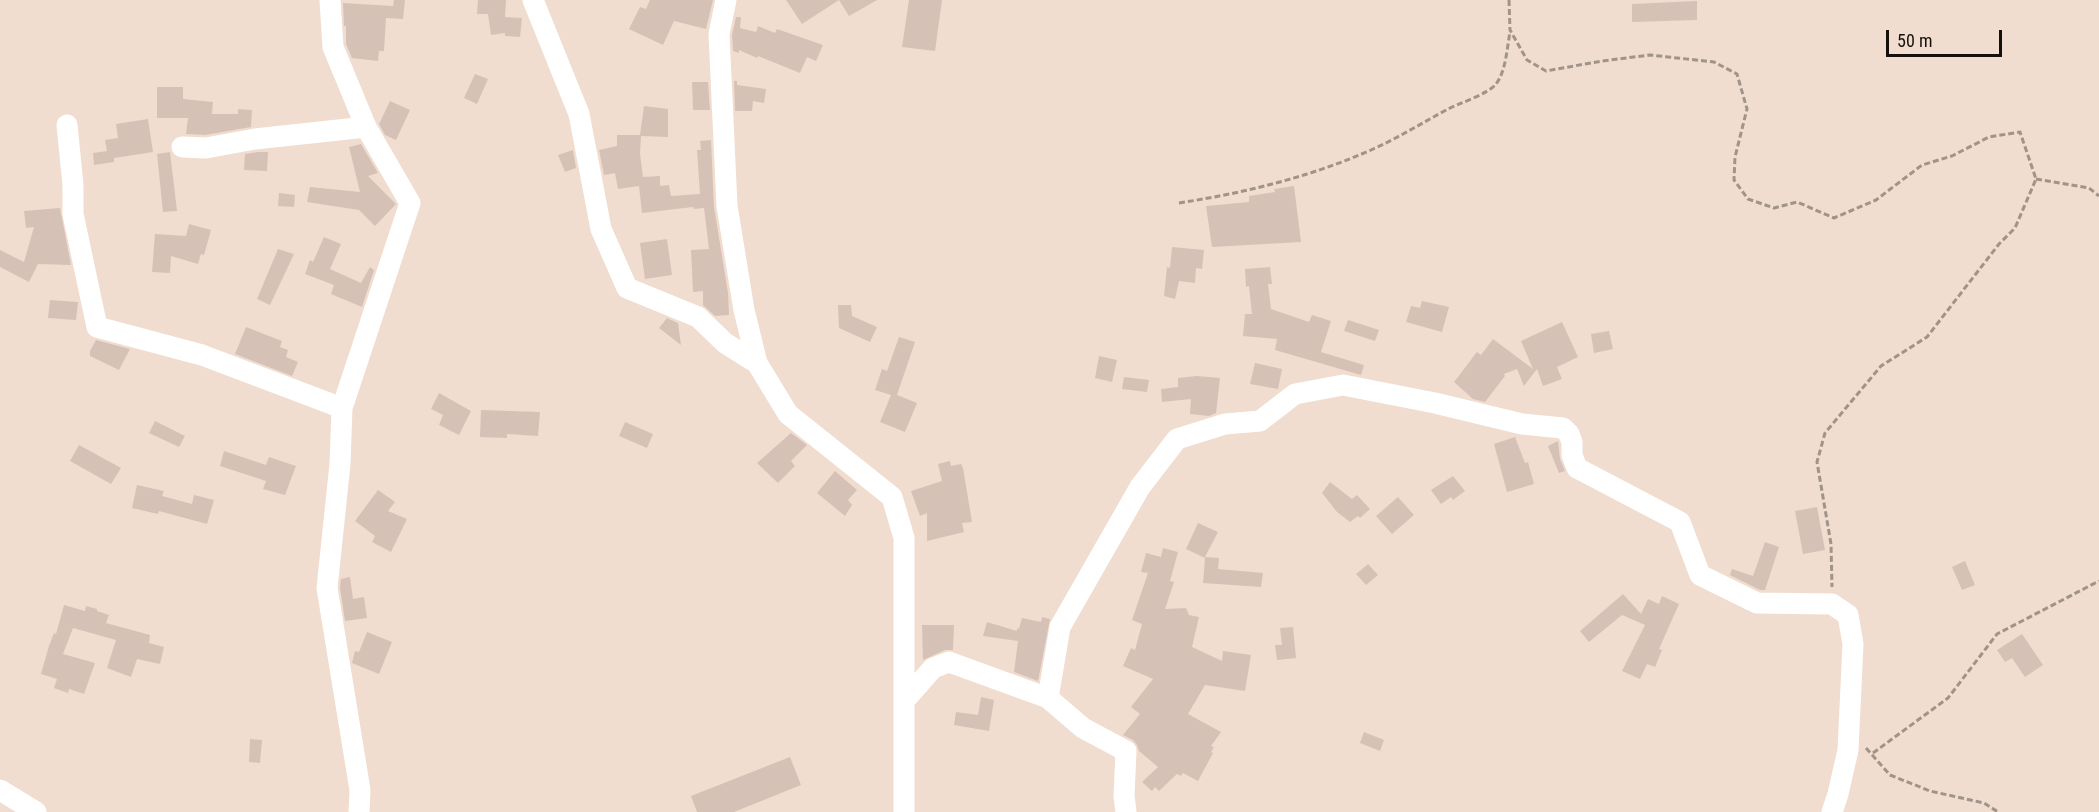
<!DOCTYPE html>
<style>
body{margin:0}
#map{position:relative;width:2099px;height:812px;overflow:hidden;background:#f0ddcf;font-family:"Roboto Condensed",sans-serif}
canvas{display:block}
.scale{position:absolute;left:1886px;top:30px;width:116px;height:27px;box-sizing:border-box;border:3px solid #16100c;border-top:0;padding-left:8px;font-size:18px;line-height:21px;white-space:nowrap;color:#16100c;-webkit-text-stroke:4px #f0ddcf;paint-order:stroke}
</style>
<div id="map">
<canvas width="2099" height="812"></canvas>
<div class="scale">50 m</div>
</div>
<script>
const ctx = document.querySelector('canvas').getContext('2d');
ctx.lineJoin = 'round';
function fill(path, color) { ctx.fillStyle = color; ctx.fill(path, 'evenodd'); }
function strokePath(path, color, width, dash) { ctx.strokeStyle = color; ctx.lineWidth = width; ctx.lineCap = dash ? 'butt' : 'round'; ctx.setLineDash(dash || []); ctx.stroke(path); }
const building = new Path2D(`
 M394,0h11l-2,19 -17,-1 -2,33h-5l-1,10 -26,-3 -6,-14v-18h-2l-1,-23 50,3z
 M478,0h28l-1,17 17,1 -2,19 -15,-1v-3l-14,2 -3,-21h-11z
 M650,0h63l-7,29 -32,-8 -11,24 -34,-16 11,-22 6,2z
 M786,0h53l-37,24z
 M839,0h38l-28,16z
 M909,0h33l-7,51 -33,-4z
 M1697,1v19l-65,2v-18z
 M736,17h5l-1,11 16,4 2,-6 17,7 2,-4 46,16 -7,16 -9,-4 -7,16 -42,-17 -1,2 -18,-8v3l-6,-2 -1,-16z
 M475,74l13,5 -11,25 -13,-6z
 M734,81h3v4l29,4 -2,14 -11,-2 -1,10h-17z
 M692,82h16l2,28h-17z
 M157,87h26v12l30,3 -1,12h26v-5l14,1 -1,17 -46,8 -19,-1 2,-16h-31z
 M390,101l20,9 -14,30 -11,-5 -6,-11z
 M644,106l24,3v28l-27,-1 -1,18 3,23 17,-1v10l9,-1 2,11 29,-2 -3,-44h4l-1,-9 11,-1 3,67 14,86 1,22 -14,1 -12,-11v-14l-10,1 -2,-42 18,-1 -5,-41 -10,1 -1,-2 -51,6 -3,-27 -21,3 -3,-16 -11,2 -5,-25 18,-4v-11h23z
 M148,119l5,33 -39,6v4l-20,3 -1,-12 14,-2 -2,-11 13,-2 -2,-14z
 M361,144l17,29 -10,3 28,28 -21,22 -16,-16 -52,-8 3,-15 50,5 -11,-45z
 M573,150l3,18 -11,4 -7,-17z
 M170,152l7,59 -14,1 -6,-58z
 M258,152h10l-1,19 -23,-1 1,-16z
 M1294,186l7,56 -89,5 -6,-41 43,-4v-6l26,-4 -1,-3z
 M279,193l16,2 -1,12 -16,-1z
 M60,208l11,57 -33,-1 -9,18 -29,-15v-17l24,12 10,-35 -8,1 -2,-17z
 M189,224l22,6 -7,25 -3,-1 -3,10 -27,-8 -1,17 -18,-1 3,-38 31,2z
 M324,237l17,7 -11,25 31,14 9,-16 4,3 -12,37 -31,-13 3,-9 -29,-11 5,-14 3,2z
 M667,239l5,36 -27,4 -5,-36z
 M1172,247l32,3 -2,19 -6,-1 -1,15 -16,-2 -4,18 -11,-3 3,-29 3,1z
 M278,249l16,5 -24,51 -13,-6z
 M1270,267l2,17h-4l3,25 38,13 3,-7 19,6 -10,31 43,13 -3,10 -86,-25 2,-11 -34,-3 2,-22h7l-3,-28 -3,1 -1,-18z
 M50,300l28,2 -2,18 -28,-2z
 M1422,301l27,6 -7,25 -36,-10 5,-16 9,2z
 M838,305h13l1,11 25,11 -7,15 -31,-14z
 M667,318l11,5 3,22 -22,-17z
 M1348,320l31,10 -4,11 -31,-10z
 M1562,322l16,35 -21,10 5,12 -19,7 -6,-17 -13,17 -7,-17 -13,5 1,2 -20,26 -12,-3 -19,-17 23,-30 4,3 12,-16 40,30 -12,-28z
 M246,327l36,14 -2,6 8,3 -2,7 12,5 -6,14 -57,-22z
 M1609,331l4,18 -19,4 -3,-19z
 M899,337l16,5 -18,53 20,8 -12,29 -25,-10 11,-27 -16,-5 7,-21 5,2z
 M96,340l34,9 -11,21 -29,-14v-5z
 M1099,356l18,4 -5,22 -17,-4z
 M1255,363l27,6 -4,20 -28,-5z
 M1197,376l23,2 -4,35 -7,3 -19,-2 1,-15 -29,3 -1,-13 17,-2v-9z
 M1124,377l25,3 -2,12 -25,-3z
 M439,393l32,18 -12,24 -20,-10 4,-10 -12,-6z
 M481,410l59,2 -2,24 -31,-2v4l-27,-1z
 M155,421l30,15 -6,11 -30,-14z
 M625,422l28,12 -6,14 -28,-12z
 M791,433l16,12 -16,16 4,5 -17,17 -21,-20z
 M1515,437l10,26 3,-1 6,22 -27,8 -13,-48z
 M1558,441l2,18 5,12 -6,2 -11,-27z
 M79,445l42,23 -10,16 -41,-23z
 M224,451l42,14 3,-8 27,9 -11,29 -22,-6 3,-8 -46,-15z
 M950,461l1,5 10,-2 2,4 9,54 -10,1 2,9 -37,9v-28l-7,3 -9,-25 31,-10 -4,-17z
 M835,471l22,19 -9,10 4,5 -7,11 -28,-23z
 M1453,476l12,15 -12,9 -2,-3 -10,7 -10,-14z
 M1330,482l22,17 5,-4 13,14 -10,9 -2,-2 -8,6 -13,-10 -15,-19z
 M137,485l27,6 -2,5 30,8 2,-9 20,5 -7,24 -48,-13 -1,3 -26,-6z
 M378,490l17,12 -7,9 19,8 -16,33 -19,-10 3,-6 -20,-15z
 M1398,497l16,18 -22,19 -16,-18z
 M1817,507l8,43 -22,4 -8,-43z
 M1198,523l20,9 -13,25 14,1 -1,11 45,4 -2,14 -58,-4 2,-25 -19,-9z
 M1765,542l14,5 -14,43h-5l-30,-15 2,-6 21,7z
 M1163,548l15,4 -8,29 4,1 -9,27 21,-1 3,7 10,2 -7,30 30,14 1,-10 28,4 -6,36 -40,-6 -17,29 33,18 -10,14 3,1 -3,5 2,1 -15,28 -15,-8 -2,3 -4,-2 -18,17 -4,-4 -3,4 -10,-9 16,-15 -19,-16 -2,-6 -4,-5 -10,-5 17,-21 -9,-7 22,-28 -30,-13 8,-18 4,2 7,-26 -10,-4 16,-47 -7,-1 5,-19 15,4z
 M1965,561l10,24 -13,5 -10,-23z
 M1368,564l10,11 -12,10 -10,-11z
 M350,577l3,22 11,-2 3,21 -22,3 -5,-33 1,-9z
 M1623,594l18,20 7,-15 11,5 3,-8 17,8 -20,45 3,1 -7,17 -8,-3 -7,15 -18,-8 23,-46 -23,-10 -33,27 -9,-11z
 M64,605l21,6 1,-5 11,3v2l12,4 -3,8 44,12 -1,8 15,4 -4,17 -23,-5 -6,18 -24,-9 9,-28 -43,-12 -10,26 32,9 -11,31 -15,-5 -1,4 -14,-5 3,-9 -16,-5 8,-28 5,-13 2,1z
 M1042,617l8,2 -12,62 -24,-9 4,-31 -35,-5 4,-14 30,9v-3l2,1 3,-11 19,4z
 M922,625h32l-1,25h-8l-22,10z
 M1293,627l3,31 -19,2 -2,-15h7l-2,-17z
 M367,632l25,10 -13,32 -27,-11 3,-12 4,1z
 M2022,634l21,31 -18,12 -13,-19 -7,4 -8,-12z
 M981,697l13,3 -5,31 -35,-6 2,-13 22,3z
 M1364,732l20,8 -4,11 -20,-8z
 M250,739l12,1 -2,23 -11,-1z
 M790,757l11,28 -67,27h-37l-6,-16z`);
const path = new Path2D(`
 M1509,0l1,30 17,30 19,11 56,-10 48,-6 64,7 23,12 10,35 -12,48 -1,23 14,19 26,9 23,-6 37,16 42,-18 46,-35 30,-9 37,-19 31,-5 16,47 -21,49 -16,16 -72,93 -46,29 -56,67 -8,29 14,82 1,43
 M2036,179l53,9 10,8
 M1179,203c65,-10 131,-26 192,-53 27,-12 51,-27 77,-41 12,-6 40,-15 48,-25 10,-13 11,-36 14,-52
 M1866,748l24,27 40,16 54,12 14,9
 M1873,753l75,-55 49,-64 102,-53`);
const minor = new Path2D(`
 M330,0l3,47 33,80 44,76 -68,205 -2,56 -13,124 33,202 -1,22
 M533,0l46,114 22,115 26,59 71,29 27,26 32,20
 M726,0l-7,34 8,172 17,104 13,53 31,51 104,83 12,41v274
 M67,125l6,60v29l24,113 105,28 140,53
 M182,147l24,1 49,-9 111,-12
 M1048,698l35,30 43,23 -2,45 2,16
 M904,701l29,-33 16,-6 99,36 12,-71 80,-140 37,-48 48,-15 35,-3 35,-27 48,-9 92,18 87,21 41,4 6,6 3,8v13l5,13 103,54 20,53 57,28 75,1 16,11 5,29 -5,106 -10,44 -6,18
 M0,790l36,22`);
fill(building, '#d6c1b7');
strokePath(path, '#a19389', 3, [6, 3]);
strokePath(minor, '#fff', 21);
</script>
